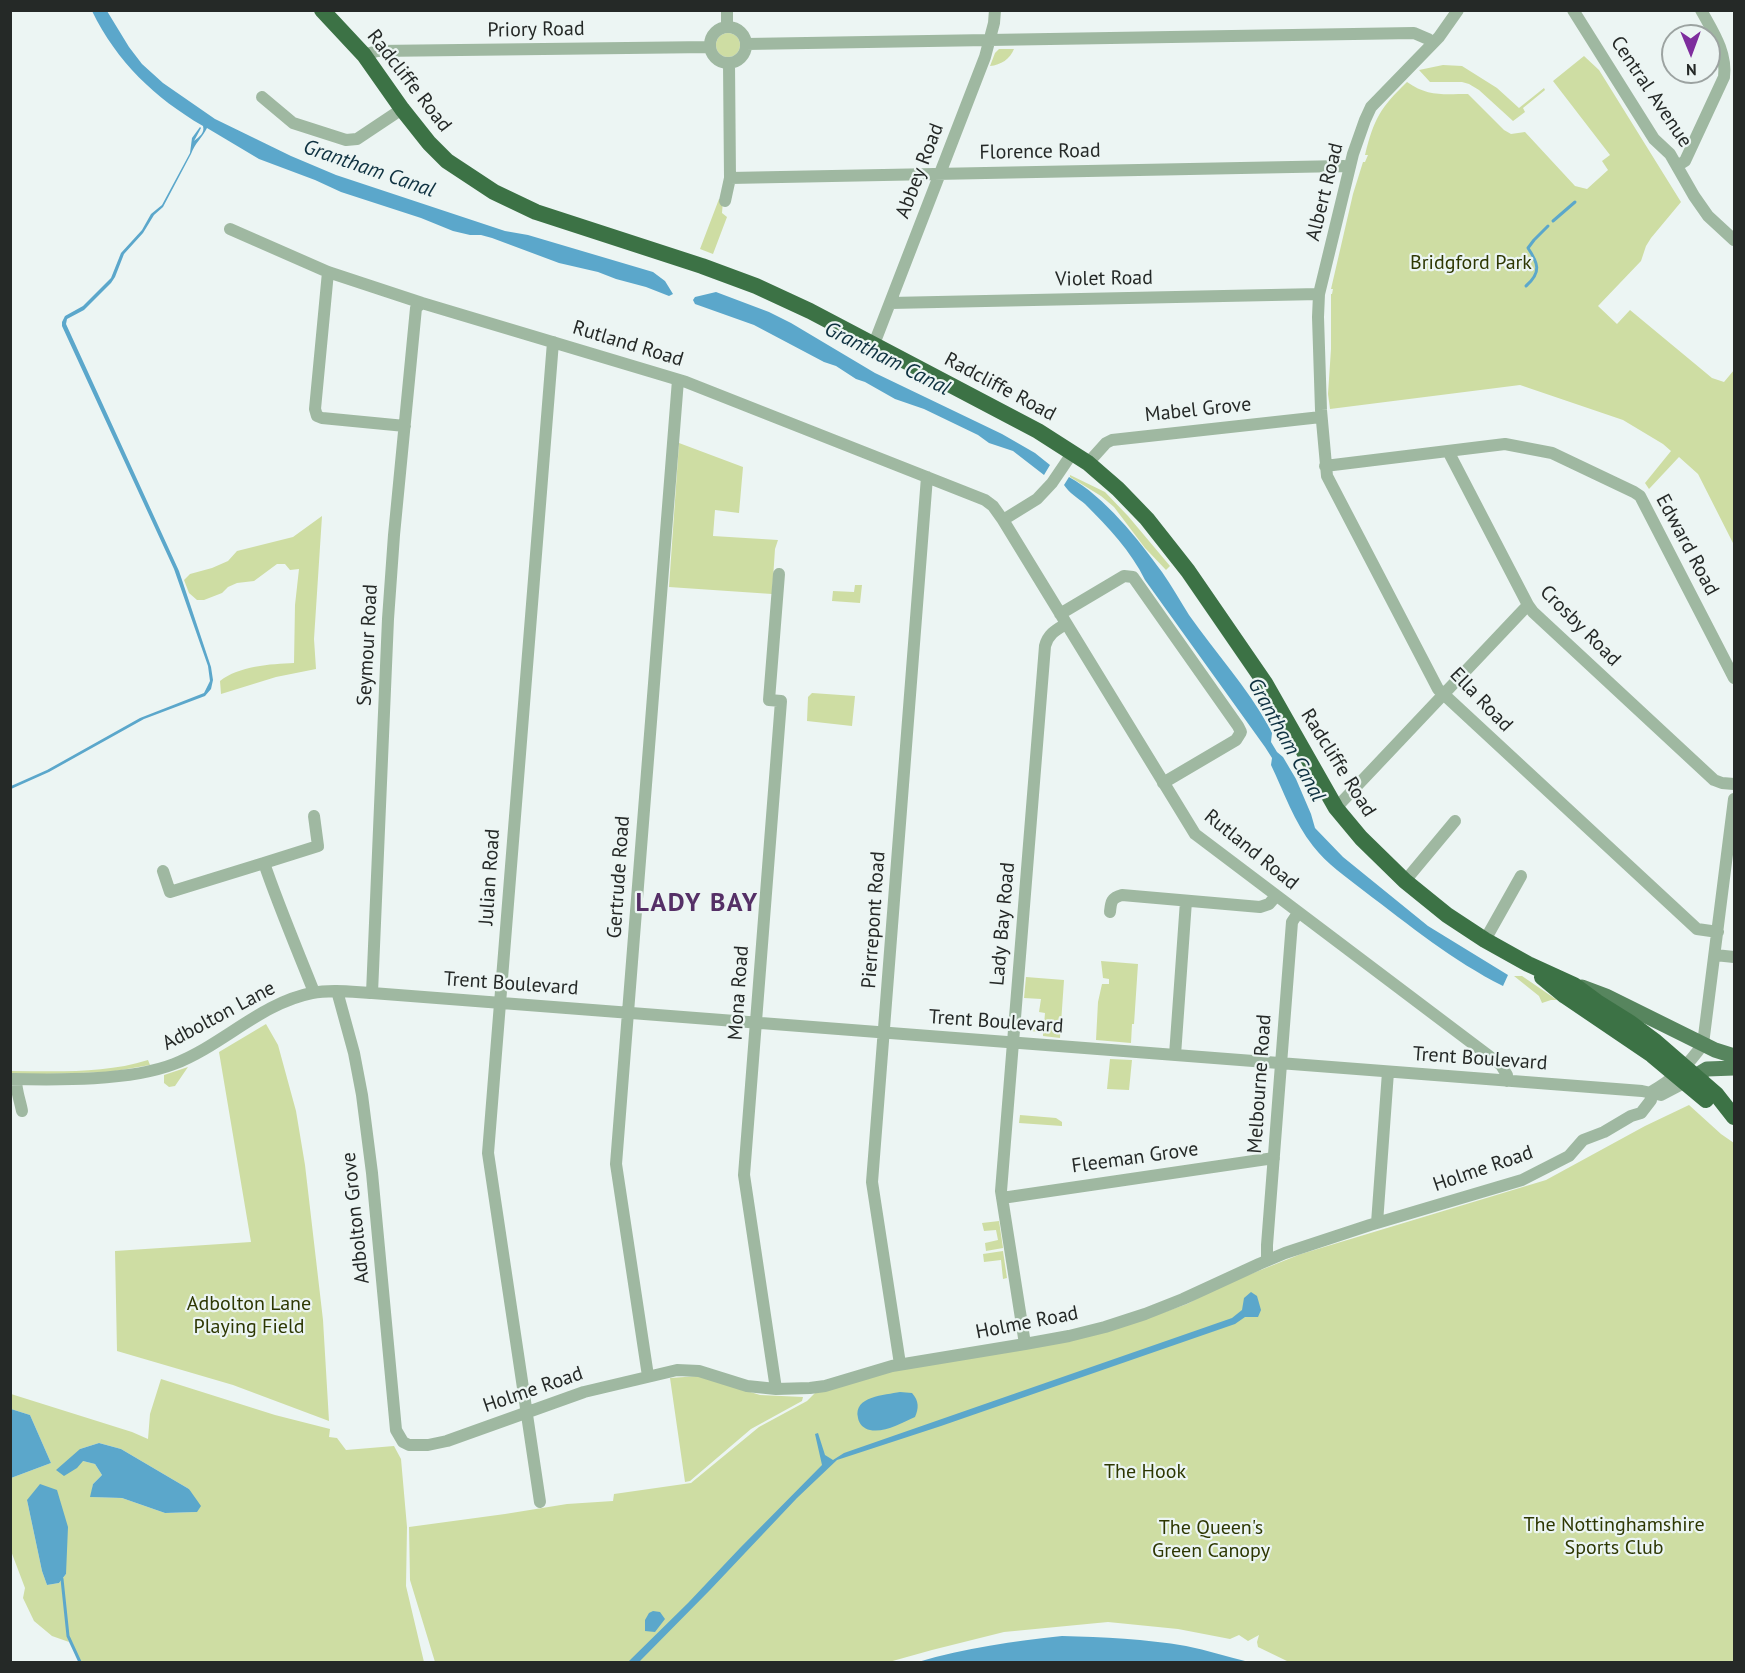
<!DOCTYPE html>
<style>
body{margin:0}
#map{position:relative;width:1745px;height:1673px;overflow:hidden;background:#ecf5f3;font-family:"PT Sans",sans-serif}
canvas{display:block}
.frame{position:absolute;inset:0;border:12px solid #252927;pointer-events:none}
.north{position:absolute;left:1661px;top:24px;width:60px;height:60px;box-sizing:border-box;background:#ecf5f3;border:2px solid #9ca3a1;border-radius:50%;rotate:179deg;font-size:16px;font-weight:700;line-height:24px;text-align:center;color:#252927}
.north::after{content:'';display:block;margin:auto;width:21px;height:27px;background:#7e2d9d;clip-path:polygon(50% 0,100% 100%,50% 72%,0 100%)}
</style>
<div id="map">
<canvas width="1745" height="1673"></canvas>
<div class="frame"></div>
<div class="north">N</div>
</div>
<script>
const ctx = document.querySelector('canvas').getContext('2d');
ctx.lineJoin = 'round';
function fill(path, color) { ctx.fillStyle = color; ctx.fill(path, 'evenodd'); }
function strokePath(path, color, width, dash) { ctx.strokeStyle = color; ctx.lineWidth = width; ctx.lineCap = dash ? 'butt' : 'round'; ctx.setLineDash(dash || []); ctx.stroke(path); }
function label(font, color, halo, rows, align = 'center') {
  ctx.font = font + ' "PT Sans",sans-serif'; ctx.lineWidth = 4.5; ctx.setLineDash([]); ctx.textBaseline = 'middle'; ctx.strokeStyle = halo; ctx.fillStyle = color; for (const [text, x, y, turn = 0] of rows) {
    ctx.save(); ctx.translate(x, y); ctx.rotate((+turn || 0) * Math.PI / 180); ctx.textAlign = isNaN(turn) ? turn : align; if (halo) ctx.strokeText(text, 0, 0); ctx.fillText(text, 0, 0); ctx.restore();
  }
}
const green = new Path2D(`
 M716 45a12 12 0 1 1 24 0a12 12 0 1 1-24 0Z
 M999,49h15c-4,10 -13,16 -24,17l5,-13z
 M1584,56l15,14 82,132 -30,36 -5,8 -5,15 -43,45 19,18 13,-14 82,68 12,4 10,-12v175l-36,-71 -19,-17 -30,32 -4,-6 26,-32 -8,-7 -40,-24 -103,-35 -190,24 -2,-15 3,-45v-55h1l1,-5h-2l22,-95 10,-32h2l3,-7h-3c9,-36 15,-47 42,-73 21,15 37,12 61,12l36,36 7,4 14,-2 50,54 12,3 21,-19 -6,-9 8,-6 -57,-74z
 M1443,65l19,1 35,22 22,20 25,-20 1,2 -22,18 2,4 -12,9 -34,-31 -10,-6 -7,-2h-32l-11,-12z
 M719,199l4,1 -1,13 5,4 -14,37 -13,-5z
 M679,443l64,24 -4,46 -24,-3 -2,26 65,4 -3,9 -3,45 -103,-7z
 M1070,475l35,17 23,24 42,50 -4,4 -21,-22 -31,-41 -13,-11 -31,-19z
 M322,516l-8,123 2,30 -40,8 -55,17 -1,-13c19,-15 50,-17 74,-18l1,-58 4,-36 -9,1 -5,-6h-8l-23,17 -17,2 -9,4 -6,6 -18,7h-7l-8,-7 -5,-13 6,-6 22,-6 16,-7 9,-10 56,-14z
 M855,585h7l-2,18 -28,-2 1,-10 21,1z
 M812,693l43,3 -3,30 -45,-5 1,-24z
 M1101,961l37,3 -4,60h-2l-1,19 -35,-3 2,-38 4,-18h7v-5l-6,-1z
 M1514,976h8l35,24h-6l-9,3 -3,-7z
 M1026,977l38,3 -4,58 -17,-2v-4l-14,-1v-7l15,1 1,-12 -6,-1 2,-13 -17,-1z
 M266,1024l12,21 18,66 9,54 18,155 6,101 -96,-36 -116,-34 -2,-100 136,-9 -32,-190z
 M1110,1059l22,1 -3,30 -22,-1z
 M148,1060l2,5 -40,7 -99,3 -1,-4c46,0 94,3 138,-11z
 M188,1067l-13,19 -6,1 -5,-4v-8z
 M1689,1105l32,29 13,9v519h-445l-31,-15 -1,-5 2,-7 -11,6 -9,-6 -9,4 -52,-10 -70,-7 -104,10 -72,18 -43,12h-454l-25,-82 -1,-53 96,-13 62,-10 46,-3 1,-7 77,-11 68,-56 48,-26 8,-8 85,-25 225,-42 62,-22 36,-19 78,-31 245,-74 99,-54z
 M1020,1115l36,3 6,4v4l-43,-3z
 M999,1221l4,27 -17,3 -1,-8 13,-3 -2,-10 -12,1 -2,-8z
 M1003,1251l4,27 -4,1 -2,-19 -17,2 -1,-8z
 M699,1376l61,19 43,2 -1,4 -51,28 -61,52 -5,1 -15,-104z
 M161,1379l114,36 55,14 -1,8 8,1 9,12 48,-4 7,13 6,68 -1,59 18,76h-343l-13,-27 -1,1 2,6 -17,-6 -18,-15 -11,-23 2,-10 -14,-37v-73l40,-15 -21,-48 -19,-6v-15l121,38 16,7 2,-25zM99,1443l22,6 68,40 8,23 -32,1 -43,-15 -31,-1 2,-13 9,-9 -7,-11 -12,-3 -3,-12zM27,1500l39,74 -7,9 -12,2 -5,-14z`);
const water = new Path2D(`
 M92,11h15l22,36 13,17 21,19 52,36 76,37 45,19 169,56 23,4 125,37 12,9 8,13 -4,2 -23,-9 -30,-8 -18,-7 -39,-9 -67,-25 -11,-3h-11l-17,-4 -32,-13 -80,-26 -26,-12 -56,-21 -52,-31c-5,10 -12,15 -16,26l-28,53 -9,8 -11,18 -19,21 -9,23 -4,6 -27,27 -17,9 -1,5 113,247 32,96 2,13 -2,9 -6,7 -61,23 -95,53 -38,17v-3l36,-16 93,-52 64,-25 6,-12 -2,-15 -34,-97 -112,-243v-4l3,-6 18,-10 28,-28 10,-25 21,-23 9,-16 11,-9 28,-52 2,-15 8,-11 1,1 -7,13c5,-4 11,-8 9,-15 -48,-28 -86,-64 -111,-115z
 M716,292l53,20 22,11 84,50 127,61 33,19 15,12 -6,10 -31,-24 -24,-8 -11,-8 -54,-26 -29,-10 -30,-17 -9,-3 -20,-13 -12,-4 -70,-37 -59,-21 -2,-4 2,-3z
 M1069,477c36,20 69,62 93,95 10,14 18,29 27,43 26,37 58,72 80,112l3,6 -1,9 6,10 6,5 13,22 15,35 4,14 28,29 85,69 80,49 -5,11c-50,-25 -94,-61 -139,-95 -18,-14 -37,-27 -51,-45 -19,-24 -29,-54 -42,-81l1,-7 -7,-11 -120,-167c-14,-29 -37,-53 -60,-76 -7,-6 -16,-11 -21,-19z
 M1251,1292l6,4 4,14 -3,7h-13l-10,7 -294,102 -104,34 -40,38 -87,92 -71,72h-11l60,-59 52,-55 82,-83 -7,-31 3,-1 7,22 8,5 11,-7 388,-135 10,-8 2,-12z
 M900,1392l12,1c7,8 7,15 3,24 -13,6 -31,16 -45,13 -6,-1 -11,-6 -12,-12 -5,-22 27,-23 42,-26z
 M11,1409l19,6 21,48 -40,15z
 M99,1443l22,6 68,40 12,17 -4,6 -32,1 -43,-15 -32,-1 3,-13 9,-9 -7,-11 -12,-3 -6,7 -13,8 -8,-6 24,-21z
 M40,1484l17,6 11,37 -2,47 -7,9 -12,2 -5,-14 -15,-71z
 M653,1611l7,1 5,7 -10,13 -10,-1v-11l4,-7z
 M1062,1636c41,1 84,3 124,10 21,4 42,11 63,16h-331c47,-14 96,-21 144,-26z`);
const stream = new Path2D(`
 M1553,221l22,-19
 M1526,286c16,-14 12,-23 2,-38l6,-8 14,-14
 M62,1579l6,57 12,26`);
const minor = new Path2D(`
 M727,10v17
 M1458,10l-19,27 -68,70 -6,13 -12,34 -34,140 -1,23 3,93 6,66 111,213 259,240 21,3
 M1573,10l81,129 16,15 24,42 14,20 26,24
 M710 45a18 18 0 1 1 36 0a18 18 0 1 1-36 0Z
 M746,44l668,-11 14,6 5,4
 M364,55l13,-4 333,-4
 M262,97l31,26 53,17 11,-1 45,-30
 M1677,166l8,-5 39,-84c3,-25 -11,-45 -23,-67
 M730,178l613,-12 7,1
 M725,201l5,-23 -1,-115
 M230,229l98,43 94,31 264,79 299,118 8,6 10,14 192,314 306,231 6,10v6
 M328,272l-13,137 2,7 5,2 83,8
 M890,303l429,-9
 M874,344l111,-287 9,-34 1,-13
 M1448,451l80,154 5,7 181,168 8,3 12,1
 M1088,463l18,-20 6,-3 209,-23
 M1325,466l180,-22 47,9 82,39 6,4 94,182
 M1003,520l34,-21 15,-16 21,-31
 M1060,614l64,-38 9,1 105,149 3,6 -5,8 -73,43
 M1336,808l192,-203
 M264,863l54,-17 -4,-30
 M163,871l7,21 94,-29c15,44 33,86 50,129
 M1405,881l50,-60
 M1110,912c1,-10 1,-14 12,-17l138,12 9,-3 7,-8
 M1485,940l36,-64
 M1715,955l19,2
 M337,991l17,62 8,42 10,78 24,257 7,12 6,3h19l19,-4 137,-49 93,-22 22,1 48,15 29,3 34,-1 15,-2 67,-20 133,-22 44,-8 36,-9 40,-13 38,-15 76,-35 26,-11 85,-28 152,-45 47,-24 14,-16 21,-8 27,-16 10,-3 10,-13v-8
 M372,993l16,-374 6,-84 22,-227 6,-5
 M1175,1055l11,-154
 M10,1079c49,1 120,2 164,-15 49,-19 87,-61 138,-71 19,-4 41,-1 60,0l1270,98 19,4 23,-12
 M16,1079c0,12 4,21 6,32
 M1651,1092c20,-11 39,-29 52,-48l31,-245
 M1002,1198l272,-40
 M1377,1223l11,-151
 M1268,1260l-1,-4v-11l25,-323 6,-9
 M1025,1344l-24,-153 44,-545c3,-12 11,-16 21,-22
 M900,1364l-28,-182 55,-705
 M648,1376l-32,-212 62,-784
 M776,1389l-32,-214 37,-474 -12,-1 10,-126
 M540,1502l-52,-349 65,-811`);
const major = new Path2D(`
 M1582,987l24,9 109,54 19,6
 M1687,1081l20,-12 27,-1`);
const highway = new Path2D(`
 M322,10l42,45 38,54 27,34 18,18 47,31 42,20 166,54 54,20 54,25 228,120 50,32 30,26 29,30 41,52 77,112 71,125 25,30 44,43 42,34 38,25 43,24 46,21 23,17 32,20 27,20 60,52 18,23
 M1542,977l23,19 87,59 54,45`);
const streetNames = [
 ["Priory Road",536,30,-1],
 ["Radcliffe Road",409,81,52],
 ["Central Avenue",1651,92,56],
 ["Florence Road",1040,152,-1],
 ["Abbey Road",920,171,-69],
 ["Albert Road",1325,192,-76],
 ["Violet Road",1104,279,-1],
 ["Rutland Road",628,344,17],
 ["Radcliffe Road",1000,387,28],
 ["Mabel Grove",1198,410,-6],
 ["Edward Road",1687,545,62],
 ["Crosby Road",1580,626,45],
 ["Seymour Road",368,645,-87],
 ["Ella Road",1481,700,46],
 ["Radcliffe Road",1338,763,58],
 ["Rutland Road",1251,850,39],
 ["Julian Road",490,877,-86],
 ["Gertrude Road",619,877,-86],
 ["Pierrepont Road",874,920,-86],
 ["Lady Bay Road",1003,924,-85],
 ["Trent Boulevard",511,984,4],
 ["Mona Road",739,993,-86],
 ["Adbolton Lane",219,1016,-28],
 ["Trent Boulevard",996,1022,4],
 ["Trent Boulevard",1480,1059,4],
 ["Melbourne Road",1260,1084,-86],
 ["Fleeman Grove",1135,1158,-8],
 ["Holme Road",1483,1169,-19],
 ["Adbolton Grove",356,1218,-96],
 ["Holme Road",1027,1323,-11],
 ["Holme Road",533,1390,-19]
];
const parkNames = [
 ["Bridgford Park",1471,263],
 ["Adbolton Lane",249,1304],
 ["Playing Field",249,1327],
 ["The Hook",1145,1472],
 ["The Nottinghamshire",1614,1525],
 ["Sports Club",1614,1548],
 ["The Queen's",1211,1528],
 ["Green Canopy",1211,1551]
];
const waterNames = [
 ["Grantham Canal",369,169,19],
 ["Grantham Canal",887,359,27],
 ["Grantham Canal",1286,740,61]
];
const districtNames = [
 ["LADY BAY",697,904]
];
fill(green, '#cedda3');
fill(water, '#5ba7cb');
strokePath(stream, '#5ba7cb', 3);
strokePath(minor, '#9fb8a1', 12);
strokePath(major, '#57855e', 15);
strokePath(highway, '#3c7245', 16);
label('20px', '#252927', '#ecf5f3', streetNames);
label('20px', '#2d3702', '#ecf5f3', parkNames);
label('italic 21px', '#0e3140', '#ecf5f3', waterNames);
ctx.letterSpacing = '1.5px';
label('bold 26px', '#552f66', '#ecf5f3', districtNames);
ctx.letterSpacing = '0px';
</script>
